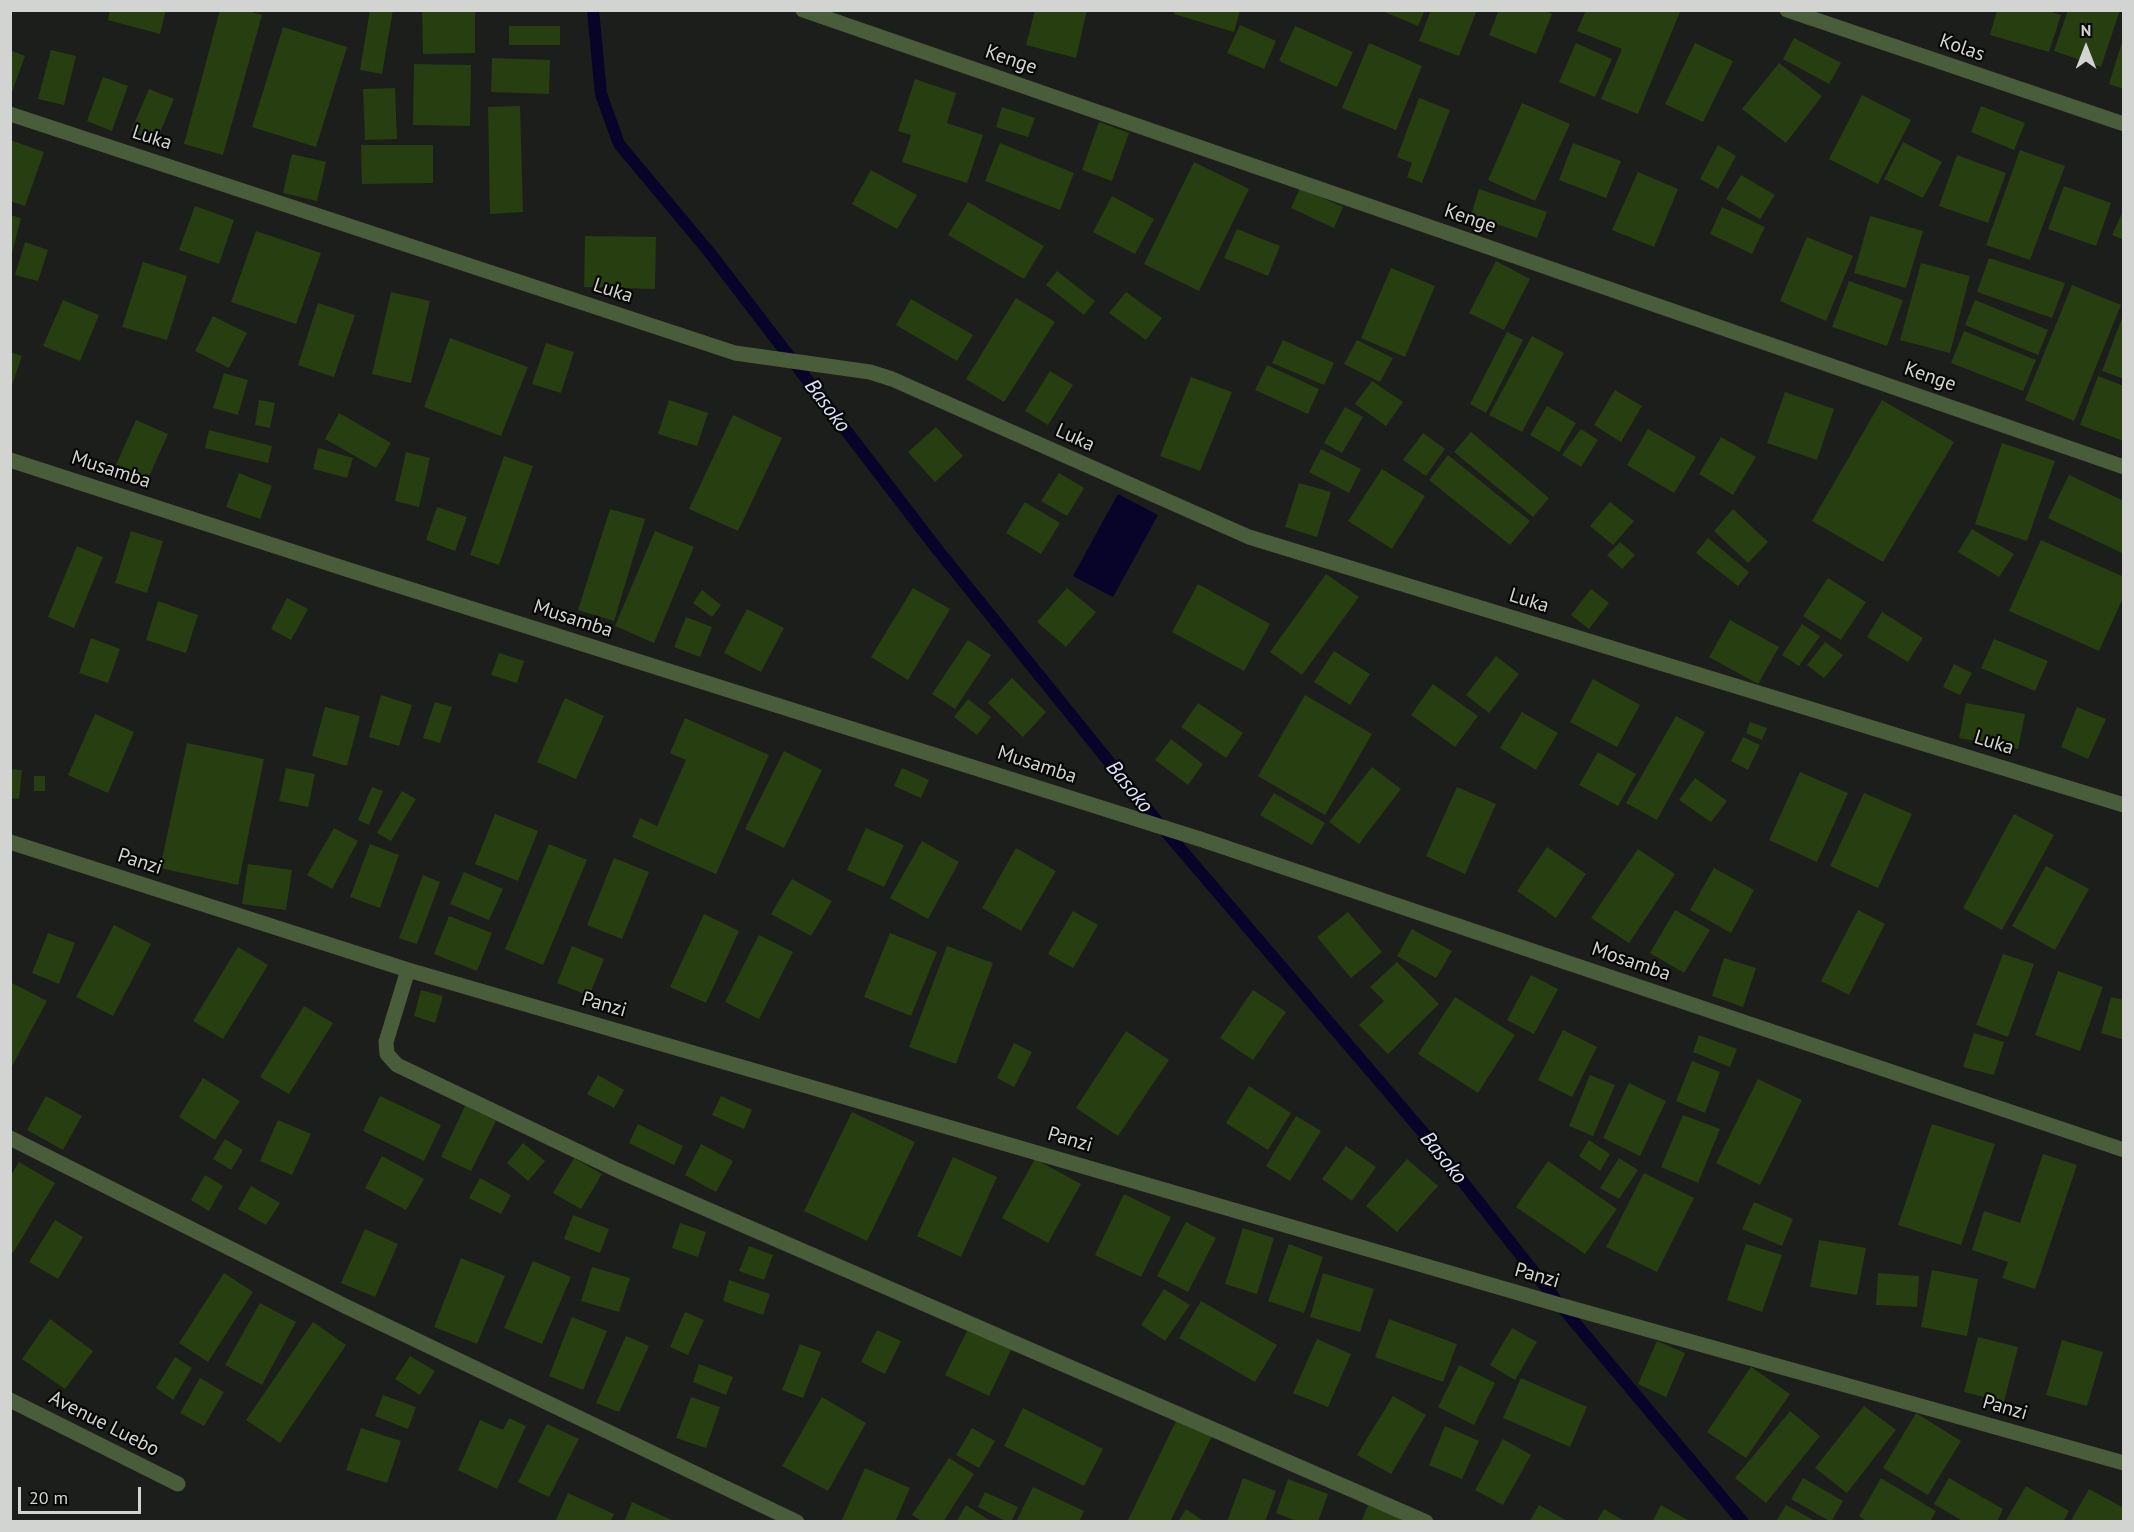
<!DOCTYPE html>
<style>
body{margin:0}
#map{position:relative;width:2134px;height:1532px;overflow:hidden;background:#1b1e1a;font-family:"PT Sans",sans-serif}
canvas{display:block}
.frame{position:absolute;inset:0;border:12px solid #d2d4d1;pointer-events:none}
.north{position:absolute;left:2056px;top:18px;width:60px;height:60px;-webkit-text-stroke:4px #070806;paint-order:stroke;rotate:0deg;font-size:16px;font-weight:700;line-height:24px;text-align:center;color:#d2d4d1}
.north::after{content:'';display:block;margin:auto;width:21px;height:27px;background:#d2d4d1;clip-path:polygon(50% 0,100% 100%,50% 72%,0 100%)}
.scale{position:absolute;left:18px;top:1487px;width:123px;height:27px;box-sizing:border-box;border:3px solid #d2d4d1;border-top:0;padding-left:8px;font-size:18px;line-height:21px;white-space:nowrap;color:#d2d4d1;-webkit-text-stroke:4px #070806;paint-order:stroke}
</style>
<div id="map">
<canvas width="2134" height="1532"></canvas>
<div class="frame"></div>
<div class="north">N</div>
<div class="scale">20 m</div>
</div>
<script>
const ctx = document.querySelector('canvas').getContext('2d');
ctx.lineJoin = 'round';
function fill(path, color) { ctx.fillStyle = color; ctx.fill(path, 'evenodd'); }
function strokePath(path, color, width, dash) { ctx.strokeStyle = color; ctx.lineWidth = width; ctx.lineCap = dash ? 'butt' : 'round'; ctx.setLineDash(dash || []); ctx.stroke(path); }
function label(font, color, halo, rows, align = 'center') {
  ctx.font = font + ' "PT Sans",sans-serif'; ctx.lineWidth = 4.5; ctx.setLineDash([]); ctx.textBaseline = 'middle'; ctx.strokeStyle = halo; ctx.fillStyle = color; for (const [text, x, y, turn = 0] of rows) {
    ctx.save(); ctx.translate(x, y); ctx.rotate((+turn || 0) * Math.PI / 180); ctx.textAlign = isNaN(turn) ? turn : align; if (halo) ctx.strokeText(text, 0, 0); ctx.fillText(text, 0, 0); ctx.restore();
  }
}
const water = new Path2D(`
 M1118,494l40,21 -45,82 -40,-21z`);
const stream = new Path2D(`
 M593,10l8,84 18,50 91,109 227,296 224,277 272,318 127,161 183,217`);
const building = new Path2D(`
 M110,10h56l-6,24 -52,-14z
 M220,10h25l17,5 -39,140 -39,-11z
 M370,10h23l-11,64 -22,-4z
 M422,10h53v43l-52,1z
 M1035,10h52l-11,48 -50,-13z
 M1175,10h65l-6,22 -60,-18z
 M1380,10h45l-7,16z
 M1431,10h46l-18,46 -40,-15z
 M1499,10h45l8,4 -16,40 -47,-19z
 M1586,10h90l4,2 -42,102 -37,-15 21,-50 -45,-18z
 M1997,10h49l15,5 -12,37 -59,-17z
 M2068,10h52l-19,57 -47,-16z
 M1240,25l36,16 -12,28 -37,-16z
 M509,26h51v19h-51z
 M1295,26l58,26 -16,35 -58,-26z
 M283,27l64,20 -31,100 -64,-20z
 M1794,38l47,25 -12,21 -46,-25z
 M2123,39h1v50l-15,-5z
 M1369,43l53,23 -26,64 -54,-22z
 M1576,43l36,16 -17,38 -36,-15z
 M1695,43l38,18 -30,61 -38,-18z
 M10,50l15,6 -14,39 -1,-1z
 M51,50l25,6 -12,49 -26,-6z
 M492,58l58,2 -1,34 -58,-2z
 M1779,63l43,33 -36,47 -44,-34z
 M414,64l57,1 -1,61 -57,-1z
 M103,77l25,9 -16,45 -25,-10z
 M915,79l41,14 -9,30 36,12 -16,48 -65,-21 9,-27 -13,-4z
 M395,88l2,51 -32,1 -2,-51z
 M149,89l25,10 -18,43 -25,-11z
 M1862,95l49,25 -33,64 -49,-25z
 M1419,98l31,12 -28,73 -15,-6 5,-14 -15,-6z
 M1522,103l48,21 -35,77 -47,-21z
 M520,106l3,106 -33,2 -2,-107z
 M1981,106l44,17 -11,27 -43,-18z
 M1002,107l33,11 -7,19 -32,-10z
 M1099,122l30,11 -17,48 -30,-11z
 M10,140l34,12 -19,54 -15,-5z
 M1903,142l39,20 -19,36 -39,-19z
 M1000,143l74,30 -14,37 -75,-29z
 M1573,143l48,18 -15,37 -47,-18z
 M361,145h72v38l-71,1z
 M1718,145l18,11 -18,33 -18,-10z
 M2020,150l45,16 -35,94 -44,-15z
 M292,154l34,8 -9,39 -34,-8z
 M1957,155l49,18 -18,50 -49,-17z
 M1194,162l55,27 -50,102 -55,-27z
 M871,170l46,25 -20,34 -45,-25z
 M1638,172l40,17 -24,58 -42,-17z
 M1741,175l34,20 -15,24 -34,-20z
 M2064,186l47,17 -15,43 -48,-17z
 M1300,188l43,19 -9,21 -43,-20z
 M1479,189l68,23 -10,26 -66,-23z
 M1112,196l42,23 -19,35 -42,-22z
 M968,202l76,44 -20,33 -76,-44z
 M195,206l39,14 -15,44 -40,-14z
 M1722,207l43,20 -13,27 -42,-20z
 M2124,209v31l-12,-5z
 M10,215l11,3 -10,39h-1z
 M1870,216l53,15 -17,57 -52,-15z
 M1237,229l43,17 -12,30 -44,-18z
 M256,231l65,22 -25,71 -65,-22z
 M585,236l71,1 -1,52 -71,-2z
 M1807,237l46,19 -27,65 -46,-20z
 M25,242l23,8 -10,31 -23,-6z
 M1989,258l76,25 -13,35 -75,-26z
 M1496,261l34,18 -26,51 -35,-17z
 M143,262l44,14 -20,64 -45,-13z
 M1921,263l49,13 -20,77 -50,-13z
 M1391,268l44,18 -30,71 -44,-19z
 M1057,271l38,30 -11,14 -38,-30z
 M1849,281l54,19 -16,46 -55,-19z
 M2072,285l49,20 -47,116 -49,-21z
 M391,292l39,9 -19,82 -39,-9z
 M1126,292l36,26 -16,22 -37,-27z
 M1016,298l39,24 -51,80 -38,-23z
 M911,299l62,36 -16,26 -61,-36z
 M63,300l36,15 -19,46 -37,-15z
 M1975,300l73,30 -10,25 -73,-30z
 M318,303l37,12 -21,62 -36,-12z
 M213,316l34,17 -18,35 -34,-17z
 M2122,318l2,1v60l-22,-8z
 M1964,331l72,29 -13,31 -72,-28z
 M1507,332l16,8 -37,73 -16,-9z
 M1532,336l32,17 -42,79 -33,-17z
 M450,338l78,29 -27,69 -77,-29z
 M1283,340l51,23 -10,22 -52,-22z
 M1357,340l36,18 -13,24 -36,-18z
 M546,343l28,9 -13,41 -29,-9z
 M10,352l12,4 -11,32h-1z
 M1267,365l52,24 -11,25 -53,-24z
 M1050,371l23,14 -25,40 -23,-14z
 M224,373l24,7 -10,35 -25,-7z
 M2098,376l26,10v55l-44,-16z
 M1191,377l41,15 -32,79 -40,-15z
 M1372,381l31,21 -17,24 -31,-22z
 M1615,390l27,16 -21,36 -27,-17z
 M1785,392l49,17 -17,51 -50,-17z
 M259,400l16,3 -5,25 -15,-3z
 M669,400l39,13 -11,33 -39,-12z
 M1882,400l72,42 -71,120 -71,-41z
 M1547,406l29,17 -17,29 -29,-17z
 M1345,407l18,10 -21,36 -18,-10z
 M339,413l52,30 -15,25 -51,-29z
 M733,415l49,23 -44,93 -49,-22z
 M136,420l32,14 -20,45 -32,-14z
 M936,427l27,29 -28,26 -27,-30z
 M1581,429l17,11 -17,27 -19,-12z
 M1648,429l48,28 -22,36 -47,-28z
 M209,430l63,16 -4,17 -63,-15z
 M1471,432l78,66 -16,19 -79,-65z
 M1423,433l22,16 -19,27 -23,-16z
 M1721,437l35,20 -23,38 -34,-21z
 M2002,443l53,18 -28,80 -52,-17z
 M318,448l35,10 -6,20 -34,-9z
 M1321,449l40,20 -12,24 -40,-21z
 M406,452l24,6 -11,49 -24,-6z
 M1448,455l82,66 -20,24 -81,-65z
 M504,456l29,10 -34,99 -29,-10z
 M1382,469l43,27 -33,53 -44,-28z
 M239,473l33,13 -12,33 -34,-12z
 M1059,473l25,15 -17,28 -26,-15z
 M2069,475l55,26v53l-76,-36z
 M1299,483l32,9 -14,45 -32,-10z
 M1025,502l35,21 -19,31 -35,-21z
 M1610,502l24,19 -21,24 -23,-19z
 M437,507l30,10 -12,34 -29,-11z
 M610,509l35,10 -31,102 -36,-11z
 M1733,509l35,33 -20,21 -34,-32z
 M1972,529l42,25 -15,23 -41,-25z
 M131,531l32,10 -16,52 -32,-10z
 M655,531l39,16 -40,96 -39,-17z
 M1708,538l41,34 -11,14 -42,-33z
 M2041,540l83,37v19l-25,55 -90,-40z
 M1620,542l15,13 -13,14 -15,-14z
 M77,546l26,11 -29,71 -26,-11z
 M1326,574l33,23 -57,78 -32,-23z
 M1828,578l38,24 -25,38 -38,-24z
 M1198,584l72,40 -26,47 -72,-39z
 M913,588l37,21 -42,71 -37,-23z
 M1067,588l29,24 -30,35 -29,-25z
 M1591,589l18,14 -20,26 -18,-14z
 M702,590l19,15 -9,12 -19,-14z
 M287,598l21,11 -17,31 -20,-11z
 M158,601l40,14 -12,38 -40,-13z
 M747,609l37,19 -23,44 -37,-19z
 M1882,612l41,26 -15,24 -41,-25z
 M686,617l26,10 -12,30 -26,-10z
 M1730,620l49,27 -21,37 -49,-27z
 M1802,624l18,12 -21,30 -17,-11z
 M91,638l29,11 -12,34 -29,-10z
 M1994,639l54,22 -13,30 -54,-23z
 M968,640l23,15 -36,54 -23,-15z
 M1825,642l18,13 -19,23 -17,-13z
 M1334,651l36,23 -20,31 -36,-23z
 M499,653l25,8 -7,22 -26,-8z
 M1496,656l23,18 -30,39 -23,-18z
 M1954,664l18,9 -12,22 -17,-8z
 M1012,678l34,34 -23,25 -35,-34z
 M1593,679l47,26 -23,42 -47,-25z
 M1433,684l45,32 -23,31 -44,-32z
 M381,695l31,10 -13,41 -30,-9z
 M1305,695l67,39 -47,81 -67,-39z
 M565,698l39,18 -28,63 -39,-17z
 M968,699l23,18 -14,18 -23,-18z
 M435,702l17,5 -12,36 -17,-5z
 M1198,703l45,30 -17,25 -45,-31z
 M1966,703l59,11 -7,35 -59,-11z
 M325,707l35,9 -13,50 -35,-10z
 M2077,707l29,12 -18,40 -27,-12z
 M1522,712l36,21 -22,37 -36,-22z
 M95,714l39,18 -26,61 -40,-18z
 M1676,716l29,16 -48,88 -31,-17z
 M685,718l84,37 -53,119 -84,-37 8,-19 17,8 29,-66 -16,-7z
 M1750,722l17,6 -5,12 -16,-7z
 M1743,737l17,8 -12,25 -17,-9z
 M1171,739l32,25 -15,21 -33,-25z
 M187,743l77,16 -26,126 -78,-17z
 M784,751l38,19 -38,78 -39,-19z
 M1598,752l38,22 -18,32 -39,-21z
 M1372,767l29,22 -42,55 -30,-22z
 M286,768l29,6 -7,33 -29,-6z
 M902,768l27,12 -8,18 -27,-12z
 M10,769l12,1 -3,29 -9,-1z
 M1800,772l48,21 -31,69 -48,-22z
 M34,776h11v15h-11z
 M1695,778l32,23 -16,21 -32,-22z
 M372,787l11,4 -14,34 -11,-5z
 M1457,787l39,17 -31,70 -39,-18z
 M402,791l14,8 -25,42 -14,-8z
 M1274,793l51,30 -13,22 -52,-30z
 M1864,793l48,21 -34,74 -48,-22z
 M495,814l43,17 -20,50 -43,-17z
 M2014,814l40,21 -52,95 -39,-22z
 M334,828l24,13 -26,48 -25,-14z
 M866,828l38,17 -20,42 -37,-17z
 M922,841l37,21 -31,57 -38,-21z
 M370,844l29,11 -19,53 -30,-11z
 M549,844l38,16 -44,105 -38,-16z
 M1547,847l39,27 -30,44 -39,-27z
 M1016,848l40,23 -35,60 -39,-23z
 M1638,849l37,25 -46,69 -38,-25z
 M614,858l35,14 -27,67 -35,-14z
 M248,864l44,6 -6,40 -44,-6z
 M2046,866l43,23 -34,61 -43,-24z
 M1714,868l40,22 -23,43 -41,-23z
 M464,872l39,17 -14,31 -39,-16z
 M423,875l17,7 -23,62 -18,-6z
 M792,879l40,22 -21,35 -40,-22z
 M1675,910l35,20 -26,43 -34,-20z
 M1858,910l27,14 -36,71 -28,-14z
 M1073,911l25,14 -25,43 -25,-14z
 M1348,912l34,40 -31,26 -34,-41z
 M704,914l35,17 -33,72 -36,-16z
 M449,916l43,17 -15,38 -43,-17z
 M114,925l37,19 -38,72 -37,-19z
 M1412,929l40,22 -16,27 -39,-22z
 M48,933l27,10 -16,41 -27,-11z
 M890,933l47,19 -26,64 -47,-19z
 M759,935l34,17 -34,67 -34,-17z
 M572,946l32,13 -15,37 -32,-13z
 M947,946l46,17 -37,101 -47,-17z
 M238,947l30,18 -45,74 -30,-18z
 M2003,954l31,10 -26,73 -32,-12z
 M1724,958l32,10 -13,39 -31,-11z
 M1397,962l42,42 -51,50 -29,-29 25,-24 -14,-14z
 M2058,971l45,16 -23,64 -45,-16z
 M1531,975l27,14 -24,45 -27,-14z
 M10,982l37,19 -37,69z
 M421,990l22,6 -8,27 -21,-7z
 M1253,990l33,22 -33,48 -33,-22z
 M1455,997l60,38 -37,58 -60,-39z
 M2111,997l13,3v40l-23,-7z
 M304,1006l29,17 -44,71 -29,-17z
 M1563,1030l34,17 -25,50 -34,-17z
 M1126,1031l43,29 -51,76 -42,-28z
 M1974,1033l30,9 -10,33 -31,-8z
 M1699,1035l38,14 -7,18 -37,-15z
 M1014,1043l18,9 -18,35 -17,-9z
 M1692,1061l28,11 -15,41 -29,-12z
 M598,1075l26,15 -10,18 -27,-14z
 M1590,1075l25,10 -22,51 -24,-10z
 M203,1078l37,23 -25,39 -36,-23z
 M1758,1079l44,21 -42,85 -44,-22z
 M1629,1083l37,18 -26,55 -37,-18z
 M1249,1086l42,27 -23,37 -42,-27z
 M46,1096l36,20 -19,34 -36,-20z
 M380,1096l61,29 -17,36 -61,-30z
 M721,1096l31,14 -8,19 -32,-14z
 M465,1106l31,15 -25,50 -30,-14z
 M852,1112l63,30 -48,99 -63,-30z
 M1683,1115l37,14 -22,54 -37,-16z
 M1296,1116l25,15 -31,50 -24,-15z
 M278,1120l33,14 -19,41 -32,-14z
 M638,1124l45,22 -9,19 -45,-22z
 M1932,1124l63,20 -34,101 -63,-20z
 M225,1139l18,11 -12,20 -18,-11z
 M1589,1140l21,14 -10,17 -21,-15z
 M523,1143l22,18 -17,20 -21,-18z
 M701,1144l32,17 -17,31 -31,-17z
 M1346,1146l30,21 -24,34 -30,-22z
 M2043,1154l34,11 -42,124 -33,-11 6,-16 -36,-12 12,-39 36,12z
 M382,1156l42,23 -18,31 -41,-22z
 M953,1157l44,20 -36,80 -44,-21z
 M574,1158l28,16 -21,35 -28,-16z
 M1619,1158l19,12 -19,29 -19,-11z
 M1035,1159l46,25 -33,59 -46,-25z
 M1407,1159l31,27 -41,46 -31,-26z
 M1548,1161l69,48 -32,45 -69,-47z
 M19,1162l36,21 -42,70 -3,-1v-75z
 M1644,1173l50,25 -37,74 -51,-25z
 M205,1175l18,11 -14,25 -18,-11z
 M480,1178l31,17 -10,19 -32,-16z
 M251,1186l29,17 -14,22 -28,-16z
 M1124,1194l47,23 -30,60 -46,-22z
 M1754,1202l39,17 -11,27 -40,-17z
 M573,1215l36,14 -9,24 -36,-14z
 M55,1220l28,17 -25,42 -29,-17z
 M1186,1222l30,16 -28,54 -31,-16z
 M680,1223l26,9 -8,25 -26,-9z
 M1243,1228l31,10 -17,56 -32,-10z
 M365,1229l33,15 -23,53 -34,-14z
 M1819,1240l47,8 -9,47 -47,-8z
 M1289,1244l34,13 -19,56 -36,-12z
 M1746,1244l36,11 -20,57 -35,-12z
 M749,1246l24,9 -9,25 -25,-9z
 M461,1258l44,18 -28,68 -43,-17z
 M533,1261l38,16 -29,67 -38,-16z
 M592,1267l38,11 -11,34 -38,-11z
 M1932,1270l46,9 -11,57 -46,-9z
 M224,1273l29,19 -45,70 -29,-19z
 M1323,1273l51,16 -14,43 -50,-15z
 M1878,1273l41,3 -2,31 -41,-2z
 M729,1280l41,14 -7,21 -40,-14z
 M1164,1289l26,16 -25,36 -24,-16z
 M1201,1301l76,44 -22,37 -76,-44z
 M260,1303l36,19 -34,63 -37,-20z
 M685,1312l19,8 -16,35 -18,-8z
 M572,1317l35,14 -24,59 -34,-14z
 M50,1319l43,32 -28,38 -43,-30z
 M1389,1319l68,25 -14,38 -68,-25z
 M313,1322l33,23 -66,98 -34,-23z
 M970,1325l43,21 -24,50 -44,-21z
 M1512,1328l25,14 -22,38 -25,-15z
 M877,1330l24,11 -16,33 -24,-12z
 M626,1336l23,10 -30,66 -23,-9z
 M1978,1337l40,10 -14,55 -40,-10z
 M1317,1339l34,15 -23,53 -35,-14z
 M2062,1340l41,12 -16,54 -41,-11z
 M1657,1341l28,12 -19,44 -28,-13z
 M800,1344l21,8 -18,46 -21,-8z
 M410,1356l25,15 -15,24 -25,-16z
 M175,1357l17,11 -19,32 -17,-12z
 M699,1364l34,13 -7,18 -33,-13z
 M1459,1365l36,18 -21,42 -36,-18z
 M1751,1367l39,27 -44,64 -39,-26z
 M200,1378l24,14 -20,34 -24,-13z
 M1521,1378l66,29 -17,40 -67,-29z
 M383,1395l33,12 -8,22 -33,-13z
 M1393,1396l33,19 -35,59 -34,-19z
 M691,1397l29,10 -14,41 -30,-10z
 M822,1397l44,26 -38,68 -46,-25z
 M1864,1406l32,24 -49,63 -32,-25z
 M1023,1408l80,41 -19,37 -80,-40z
 M1790,1411l30,25 -54,67 -31,-25z
 M1916,1413l45,28 -33,54 -45,-27z
 M1178,1417l35,17 -43,88h-43z
 M509,1418l17,8 -29,63 -39,-19 22,-50 23,10z
 M547,1424l32,15 -30,58 -31,-15z
 M1445,1426l34,15 -17,38 -33,-14z
 M361,1428l40,13 -14,42 -41,-13z
 M972,1428l23,13 -16,27 -23,-13z
 M1503,1439l28,16 -28,50 -28,-15z
 M949,1458l25,16 -31,48h-20l-11,-7z
 M865,1468l45,20 -15,34h-54z
 M1243,1478l33,13 -11,31h-38z
 M1803,1478l40,23 -12,21 -40,-23z
 M1881,1478l55,33 -6,11h-62l-9,-6z
 M1949,1478l54,31 -6,13h-33l-30,-18z
 M1288,1479l40,15 -10,28h-19l-23,-9z
 M2026,1486l43,25 -6,11h-58z
 M1033,1487l51,24 -5,11h-63z
 M2089,1489l35,19v14h-54z
 M985,1492l33,15 -7,15h-4l-29,-15z
 M568,1493l46,21 -4,8h-55z
 M632,1502l44,20h-52z
 M966,1505l26,17h-36z
 M1368,1505l35,13 -2,4h-40z
 M1539,1505l30,17h-40z
 M1661,1505l30,17h-39z
 M1786,1505l31,17h-41z
 M1186,1509l19,13h-27z
 M1604,1509l22,13h-30z`);
const street = new Path2D(`
 M803,10l1321,457
 M1787,10l337,114
 M10,114l725,239 135,19 22,7 357,158 875,268
 M10,460l336,109 857,271 921,310
 M10,842l398,128 1152,335 564,158
 M408,970l-22,72 1,12 10,11 222,106 807,351
 M10,1138l337,169 450,215
 M10,1400l168,84`);
const streetNames = [
 ["Kolas",1962,48,19],
 ["Kenge",1011,60,19],
 ["Luka",152,138,18],
 ["Kenge",1470,219,19],
 ["Luka",613,291,18],
 ["Kenge",1930,377,19],
 ["Luka",1075,438,24],
 ["Musamba",111,470,18],
 ["Luka",1529,601,17],
 ["Musamba",573,619,18],
 ["Luka",1994,743,17],
 ["Musamba",1037,765,18],
 ["Panzi",140,862,18],
 ["Mosamba",1631,962,19],
 ["Panzi",604,1005,16],
 ["Panzi",1070,1140,16],
 ["Panzi",1537,1276,16],
 ["Panzi",2005,1408,16],
 ["Avenue Luebo",104,1424,27]
];
const waterNames = [
 ["Basoko",827,406,53],
 ["Basoko",1129,787,51],
 ["Basoko",1443,1158,51]
];
fill(water, '#070329');
strokePath(stream, '#070329', 12);
fill(building, '#273e11');
strokePath(street, '#495d3a', 15);
label('20px', '#d2d4d1', '#070806', streetNames);
label('italic 21px', '#dce0ff', '#070806', waterNames);
</script>
